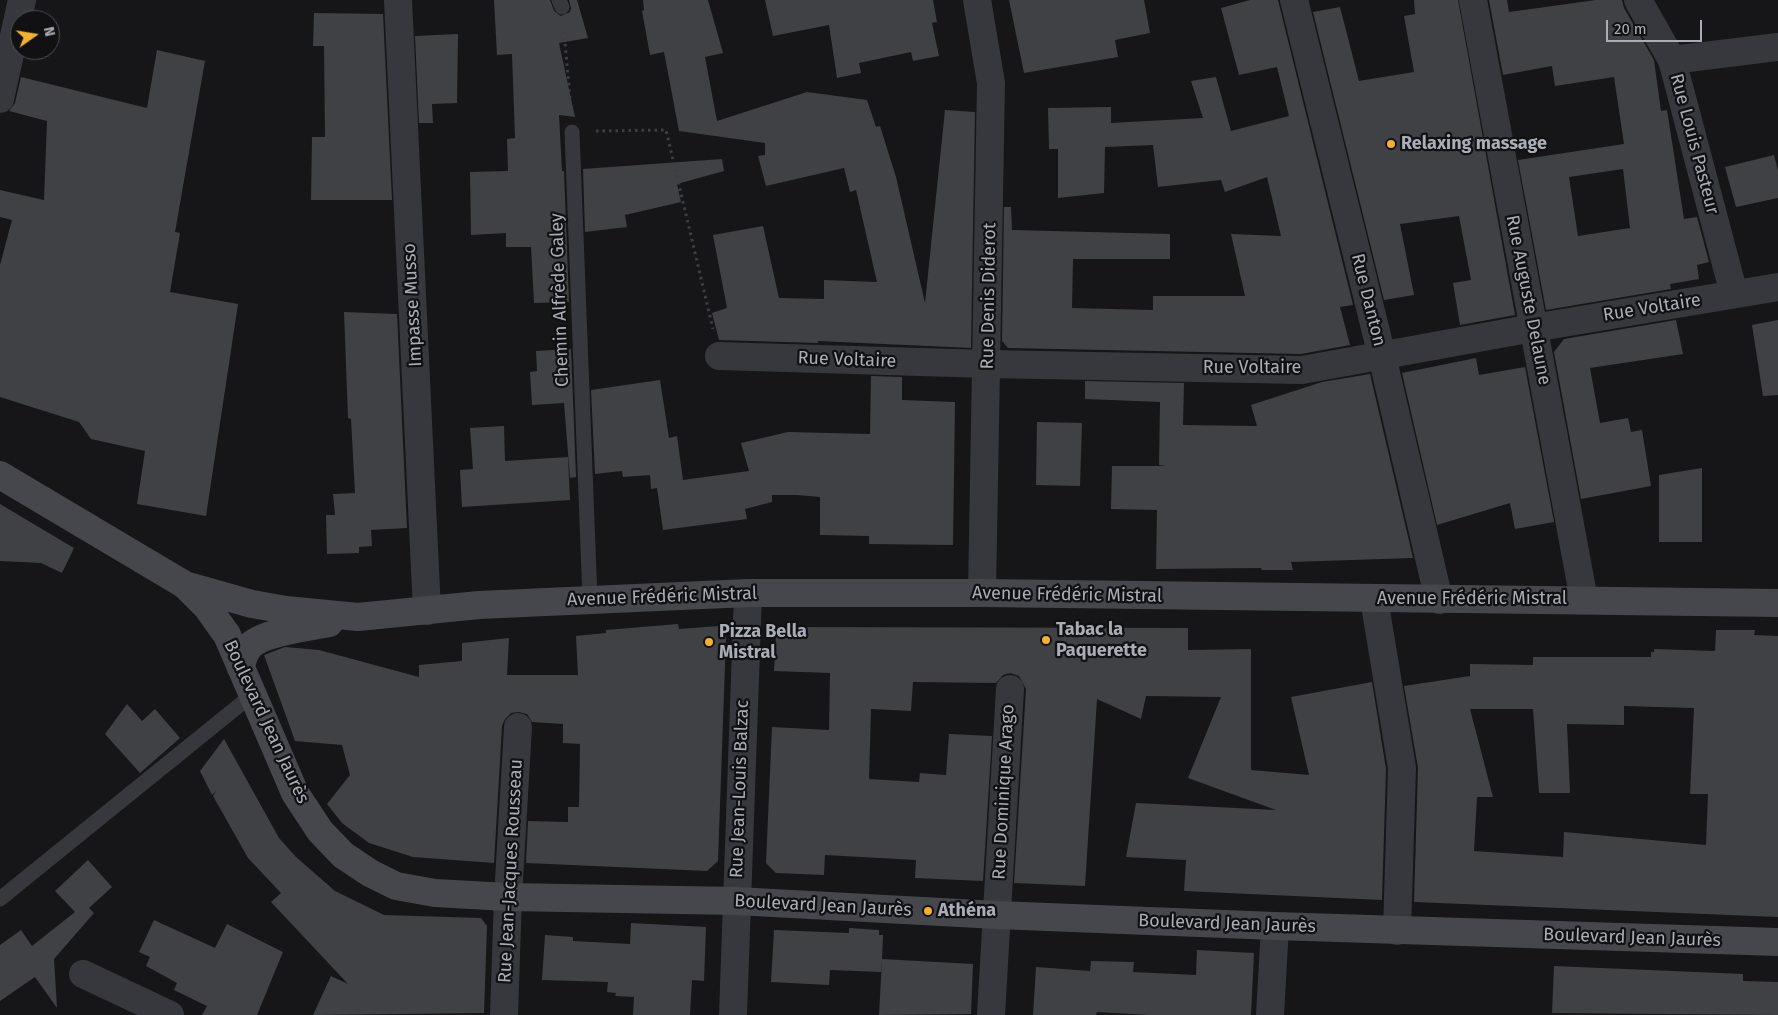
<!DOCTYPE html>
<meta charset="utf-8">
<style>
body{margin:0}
#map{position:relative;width:1778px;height:1015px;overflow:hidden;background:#161618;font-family:"Fira Sans",sans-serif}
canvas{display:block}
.north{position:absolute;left:10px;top:10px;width:50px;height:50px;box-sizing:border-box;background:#111113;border:1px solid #4d4f55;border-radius:50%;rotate:77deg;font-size:14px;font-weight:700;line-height:20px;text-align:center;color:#a8adb8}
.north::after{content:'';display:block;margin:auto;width:18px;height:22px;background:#f2b134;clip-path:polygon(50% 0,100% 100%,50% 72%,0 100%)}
.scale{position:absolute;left:1606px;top:20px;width:96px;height:22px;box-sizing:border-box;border:2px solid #a8adb8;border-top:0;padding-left:6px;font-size:15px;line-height:18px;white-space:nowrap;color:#a8adb8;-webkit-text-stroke:4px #111113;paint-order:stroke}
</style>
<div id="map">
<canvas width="1778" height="1015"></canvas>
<div class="north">N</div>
<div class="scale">20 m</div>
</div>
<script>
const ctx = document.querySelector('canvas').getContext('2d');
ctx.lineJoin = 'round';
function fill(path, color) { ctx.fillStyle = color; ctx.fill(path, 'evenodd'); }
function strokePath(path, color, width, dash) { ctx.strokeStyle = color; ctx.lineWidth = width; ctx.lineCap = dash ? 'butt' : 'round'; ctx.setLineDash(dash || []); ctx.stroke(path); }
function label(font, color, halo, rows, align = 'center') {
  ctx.font = font + ' "Fira Sans",sans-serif'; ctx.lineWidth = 4.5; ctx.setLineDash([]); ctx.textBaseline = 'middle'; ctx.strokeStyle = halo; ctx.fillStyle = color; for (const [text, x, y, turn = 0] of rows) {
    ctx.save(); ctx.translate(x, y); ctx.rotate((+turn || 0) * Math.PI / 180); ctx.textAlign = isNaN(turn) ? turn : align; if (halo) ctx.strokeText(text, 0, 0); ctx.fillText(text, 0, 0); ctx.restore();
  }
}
const building = new Path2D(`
 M494,0h56l4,11 7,5 9,-4 1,-4 -2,-8h8l11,38 -29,5 16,74 -16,-2 3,56h2l5,131 -35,1 -3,-56h-25v-14l-35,2 -1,-63 38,-1 -1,-32 8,-1 -3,-84 -15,1z
 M643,0h65l15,53 -18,4 12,64 90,-29 60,8 9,27 4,-1 16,51 29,126 20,-193 30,2 -4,236 -153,-7v2l-99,-3 -7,-27 15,-5 -14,-73 50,-9 16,72 45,1v-19l53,2 -21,-92 -6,2 -6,-24 -78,18 -8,-30 7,-1v-12l-86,-12 -15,-79 -14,3 -8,-44 2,-1z
 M765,0h168l4,22 -5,1 7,33 -26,5 -2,-9 -52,11 2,10 -24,5 -8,-53 -56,11z
 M1009,0h135l6,33 -35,7 3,17 -94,16z
 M1250,0h28l75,305 -13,2 10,38 -49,9 -293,-6 -6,-7 2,-134h7l1,23 158,4v25h-97l-1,49 81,2v-14h92l-14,-62 50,2 -14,-59 -42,15 -4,-12 -63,7 -5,-42 -48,2 -1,46 -46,5v-49h-9l-1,-41 63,-1v16l92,-5 -12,-37 25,-4 15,54 58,-15 -12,-49 -38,8 -18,-67z
 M1414,0h44l57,315 -55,10 -7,-42 18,-3 -12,-64 -59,8 14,71 -30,5 -71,-288 27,-5 19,74 55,-9 -10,-56 11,-2z
 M1489,0h18l2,12 87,-12h26l2,8 30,52 7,51 6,-1 17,109 13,-2 12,45 -12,3 2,14 -29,5 1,5 -125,21 -28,-150 106,-16 -10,-67 -59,9 -3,-20 -49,9zM1623,169l7,59 -52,8 -9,-59z
 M314,13l69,1 9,186h-81l1,-63h13l-1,-91h-11z
 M458,34l-1,69 -25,1 1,19h-14l-4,-87z
 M157,50l48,11 -30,171 5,1 -10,59 68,12 -32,212 -69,-12 8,-53 -54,-12 -12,-17 -79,-25v-132l12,-45 -12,-3v-27l44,10 3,-79 -38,-10 6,-8 6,-26 126,31z
 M1774,155l4,16v27l-42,9 -11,-40z
 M722,159l2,12 -47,13 4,18 -56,13 2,12 -42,5 -2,-63z
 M344,312l53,2 10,214 -36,2 1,16 -13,1v6l-32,1 -1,-39h9l-2,-21 22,-1 -4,-74 -3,-1z
 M1676,320l7,34 -93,14 10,55 28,-5 3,14 11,-2 9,56 -70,13 -27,-147 10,-13z
 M1778,320v75l-15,1 -11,-71z
 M571,349l5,128 -6,1 -6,-75 -32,2 -2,-33 7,-1 -1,-20z
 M1476,358l3,17 46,-8 29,155 -39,7 -5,-26 -73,22 -35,-152z
 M1370,374l43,184 -122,4 2,8h-31l-1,-2 -105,1 1,-59 -46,-1 1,-43h54l-7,-1 1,-63 -75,-3v-18l99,2 -1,42 74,1 -6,-21 71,-23z
 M871,376l31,1v23l53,2 -2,143 -84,-1v-8l-49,-1v-38l-23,-2h-25v7l-27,7 2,10 -84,11 -6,-42 -6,1 -1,-14 -27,2 -1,-6 -27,3 -4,-84 69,-10 9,58 8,-2 6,44 66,-9 -8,-28 47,-11 82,2z
 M1037,422l45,1 -2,63 -44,-1z
 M504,426l1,35 63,-4 2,43 -108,7 -2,-37 13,-1 -3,-41z
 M1702,468v74h-43v-67z
 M0,504l74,44 -12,25 -21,-10 -41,-2z
 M678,624l1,5 40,-3 7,11 -8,224 -11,10 -181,-8 2,-42 40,1v-15h11l1,-63 -17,-1v-19l-31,-2 -5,-8 -8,-2 -8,1 -6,6 -3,7 -8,137 -81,-6 -44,-14 -27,-20 -15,-19 23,-29 -8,-30 -47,-4 -31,-86 21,-8 34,3 100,27v-12l43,-4v-18l47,-5 -2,37h71l-2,-39 30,-3v-3z
 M785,627l403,1v22l63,-1v121l58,5 -18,-78 81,-15 14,87 -4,131 -198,-9 2,-31 -60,-3 10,-54 140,7 -88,-32 33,-81 -75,-1 -5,23 -44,-20 -12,187 -71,-3 12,-194 -7,-13 -9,-3 -7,2 -7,8 -83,-1 -2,29 -40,-2 -2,70 50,3 1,-9 26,2 3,-41 43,2 -9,145 -68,-3 1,-18 -91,-5 -1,20 -48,-2 -10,-10 6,-136 57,3 1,-57 -56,-2 2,-35z
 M1716,630h39l-1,5 24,1v281l-364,-15 4,-134 -14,-82 66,-10v-12l63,1v-8h118v-5h3v-3l61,2zM1624,706l70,2 -4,86h18l-2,51 -142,-13 -1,25 -89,-6 3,-54h16l-23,-88h63l6,84h31l-3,-69 57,1z
 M127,704l15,17 13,-12 25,29 -40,35 -35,-39z
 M224,739l55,99 17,19 39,34 49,24 97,3 6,8 -3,87 -171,2 18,-39 17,8 -77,-82 10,-9 -33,-35 -35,-62 3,-5 -4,4 -12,-24z
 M88,860l24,27 -23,21 5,5 -40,46 3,49 -22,-31 -35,24v-56l21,-15 11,16 43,-34 -20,-21z
 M154,920l61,28 12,-24 56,28 -26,63h-55l5,-9 -33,-16 3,-7 -31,-17 4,-9 -11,-5z
 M631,923l75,4 -2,54 -12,-1 -2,35h-57l1,-18 -19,-1 1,-3 -9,-1 1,-10 -66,-2 3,-45 28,2v4l57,3z
 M849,928l30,2v5h4l-1,24 91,5 -2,50 -92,1 3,-55 -1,12 -51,-2 -1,15 -58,-3 3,-52 75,3z
 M1197,950l57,3 -3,62h-102l-52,-3 -1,3h-63l3,-48 54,4 1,-10 43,1 -1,10 63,3z
 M1554,966l189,8v7l35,1v33l-226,-2z`);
const path = new Path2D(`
 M564,31l7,79
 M596,131l70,-1 47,199`);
const service = new Path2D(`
 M559,0l3,7
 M572,132l18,467
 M0,899l252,-204`);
const minor = new Path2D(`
 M398,0l29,611
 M977,0l14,83 -9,510
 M1294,0l88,356 57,244
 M1473,0l111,600
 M1638,0l34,60 62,234
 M1672,60l106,-13
 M0,99l22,-99
 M719,356l269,8 314,6 231,-42 245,-41
 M1374,599l28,169 -5,163
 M83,974l87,41
 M504,1015l4,-118 10,-170
 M733,1015l15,-422
 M991,1015l19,-326
 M1270,1015l5,-89`);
const secondary = new Path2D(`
 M0,475l185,110 22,22 20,28 68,158 25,38 23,24 27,18 26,13 39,7 73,4 228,4 261,14 278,11 503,16
 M188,586l64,18 34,6 72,7 121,-12 269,-12h234l796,10
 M241,668c1,-7 3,-15 9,-22 13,-14 60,-19 79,-23`);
const markers = [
 [1391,144,5,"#f2b134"],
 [1046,640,5,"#f2b134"],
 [709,642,5,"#f2b134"],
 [928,911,5,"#f2b134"]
];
const poiNames = [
 ["Relaxing massage",1401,144],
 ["Tabac la",1056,630],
 ["Paquerette",1056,651],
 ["Pizza Bella",719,632],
 ["Mistral",719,653],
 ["Athéna",938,911]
];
const streetNames = [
 ["Rue Louis Pasteur",1694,144,75],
 ["Rue Denis Diderot",989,296,-89],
 ["Chemin Alfrède Galey",560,300,-92],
 ["Rue Danton",1368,300,76],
 ["Rue Auguste Delaune",1528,300,79],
 ["Impasse Musso",413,305,-93],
 ["Rue Voltaire",1652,308,-9],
 ["Rue Voltaire",847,360,2],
 ["Rue Voltaire",1252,368],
 ["Avenue Frédéric Mistral",1067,595,1],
 ["Avenue Frédéric Mistral",662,597,-2],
 ["Avenue Frédéric Mistral",1472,599],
 ["Boulevard Jean Jaurès",266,722,65],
 ["Rue Jean-Louis Balzac",740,789,-88],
 ["Rue Dominique Arago",1004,792,-87],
 ["Rue Jean-Jacques Rousseau",511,871,-87],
 ["Boulevard Jean Jaurès",823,906,3],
 ["Boulevard Jean Jaurès",1227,924,2],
 ["Boulevard Jean Jaurès",1632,938,2]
];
fill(building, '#404145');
strokePath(path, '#3d3f44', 3, [2.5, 4]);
strokePath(service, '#37383d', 15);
strokePath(minor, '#37383d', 28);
strokePath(secondary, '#45474d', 28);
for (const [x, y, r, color] of markers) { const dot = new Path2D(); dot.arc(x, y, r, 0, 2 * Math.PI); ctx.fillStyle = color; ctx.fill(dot); strokePath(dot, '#111113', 2); }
label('bold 18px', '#a8adb8', '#111113', poiNames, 'left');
label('18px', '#a8adb8', '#111113', streetNames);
</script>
